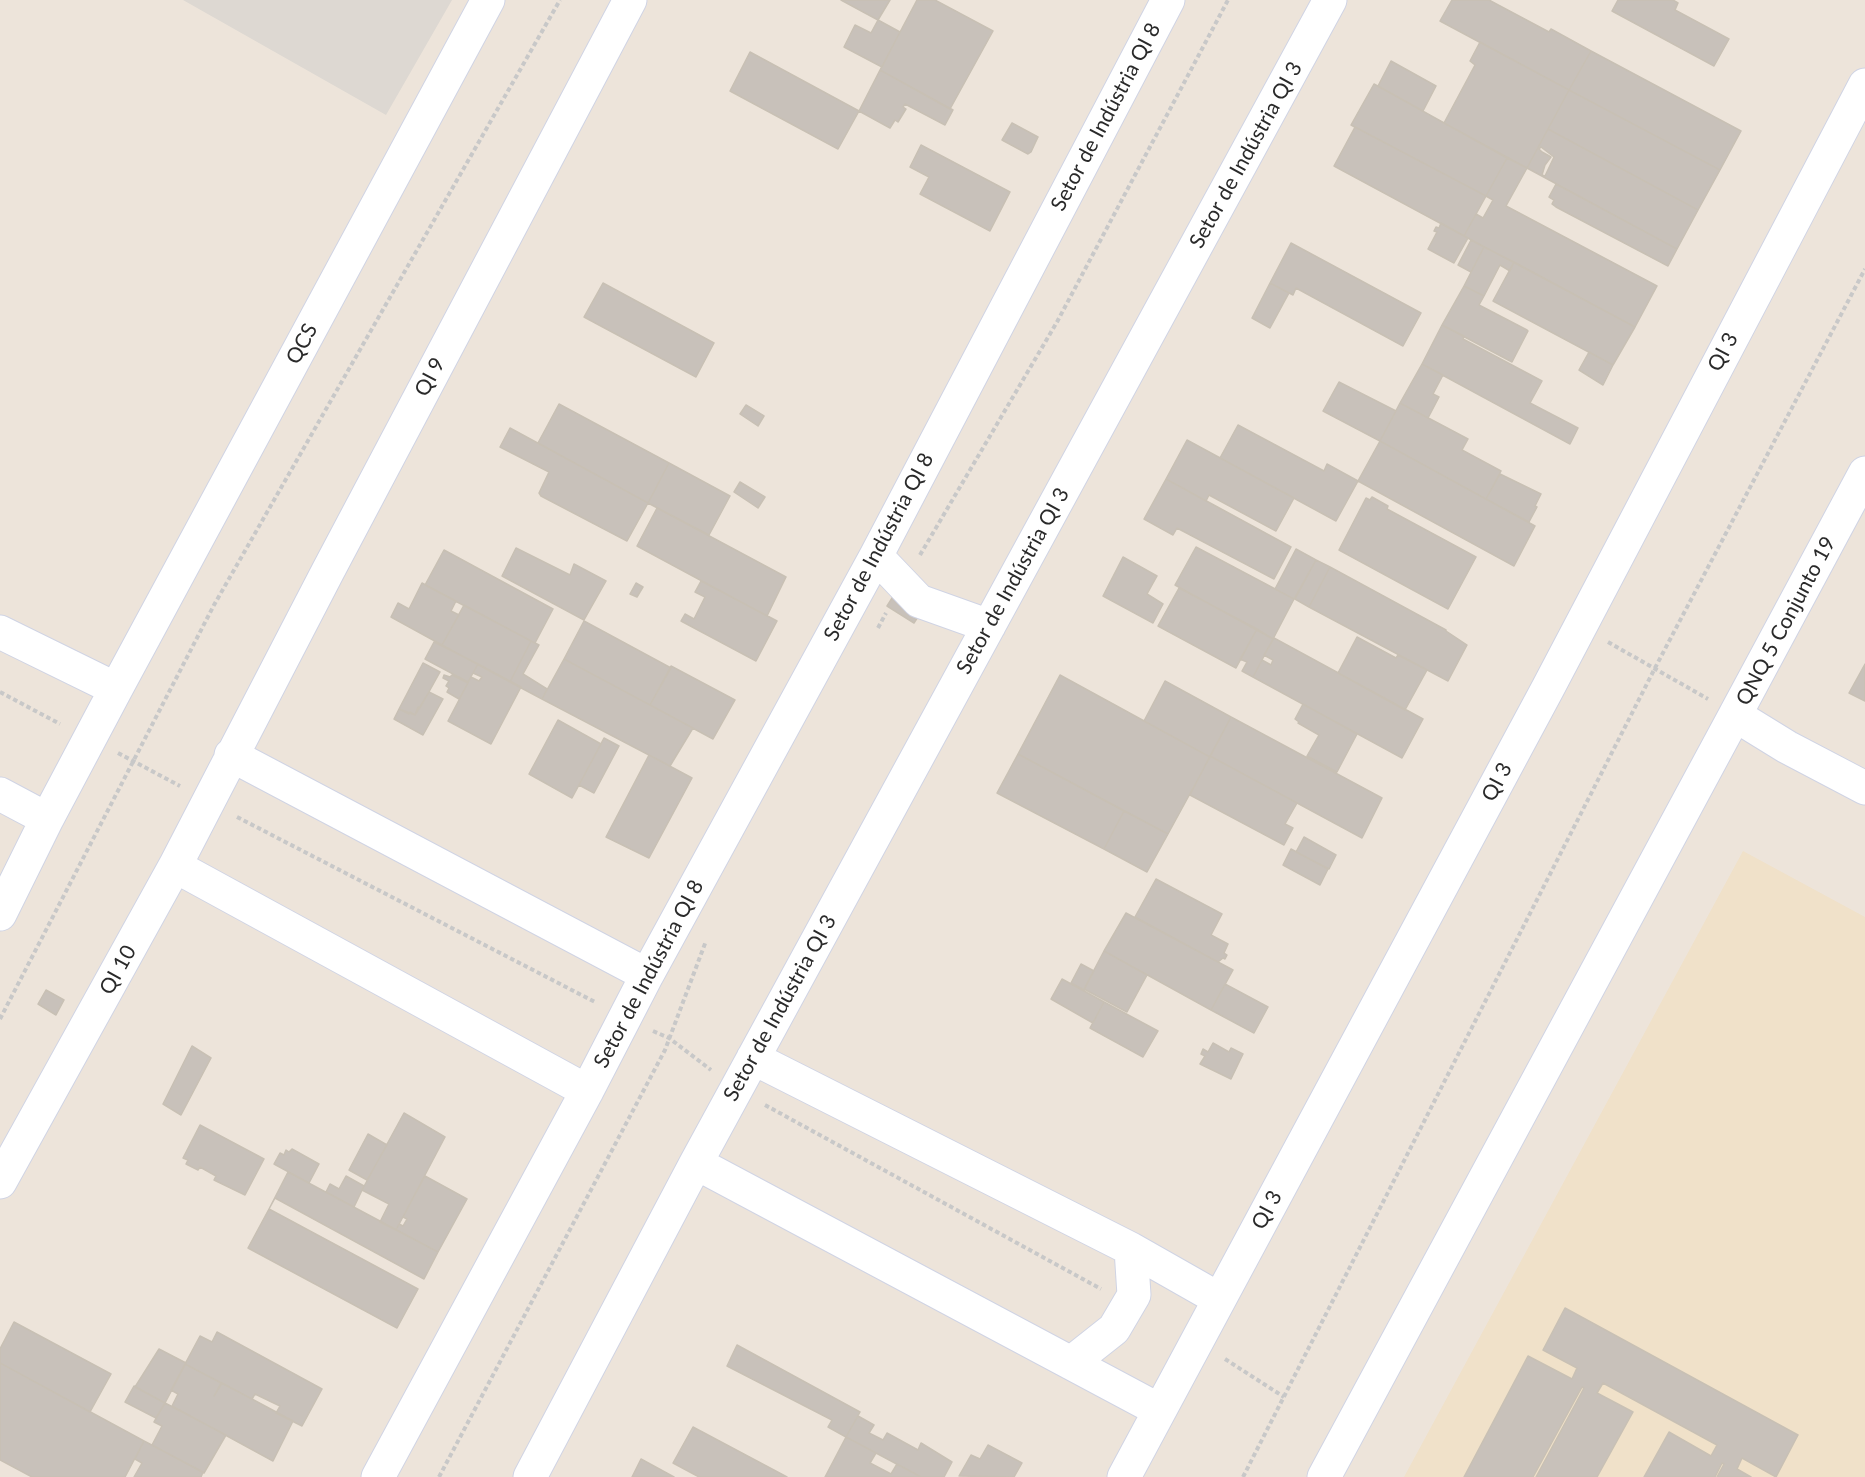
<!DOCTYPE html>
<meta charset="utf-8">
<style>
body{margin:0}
canvas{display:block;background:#ede4da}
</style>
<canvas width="1865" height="1477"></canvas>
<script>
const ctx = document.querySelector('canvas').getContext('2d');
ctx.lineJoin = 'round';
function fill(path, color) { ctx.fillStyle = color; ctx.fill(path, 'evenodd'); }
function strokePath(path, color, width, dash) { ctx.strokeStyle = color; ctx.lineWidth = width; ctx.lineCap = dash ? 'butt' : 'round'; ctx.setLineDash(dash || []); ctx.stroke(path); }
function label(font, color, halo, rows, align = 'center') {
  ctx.font = font + ' Lato,sans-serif'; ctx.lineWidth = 4.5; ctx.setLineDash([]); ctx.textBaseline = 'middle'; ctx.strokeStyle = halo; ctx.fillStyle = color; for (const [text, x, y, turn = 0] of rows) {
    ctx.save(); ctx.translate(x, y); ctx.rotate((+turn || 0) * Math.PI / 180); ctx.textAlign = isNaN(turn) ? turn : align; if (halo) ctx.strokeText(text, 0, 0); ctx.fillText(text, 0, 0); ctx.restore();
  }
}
const education = new Path2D(`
 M1743,851l122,66v560h-461z`);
const plaza = new Path2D(`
 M183,0h269l-66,115z`);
const building = new Path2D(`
 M841,0h49l-12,20z
 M917,0h18l58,31 -43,78 -70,-39z
 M1452,0h37l60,32 2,-3 40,22 -22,39 -129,-69z
 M1618,0h55l5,3 -3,7 54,29 -15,27 -102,-55z
 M878,20l22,12 -18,35 -38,-20 11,-22 16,8z
 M1480,42l89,48 -42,78 -83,-45 31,-58 -5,-4z
 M1591,51l150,80 -21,39 -151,-80z
 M750,52l109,59 -21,38 -108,-58z
 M1391,61l45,25 -13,25 -45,-25z
 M880,70l73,40 -8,15 -40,-21 -2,3 3,2 -8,13 -3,-2 -5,8 -31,-17z
 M1374,84l133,74 -21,38 -135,-71z
 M1569,90l151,80 -22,40 -150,-81z
 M1012,123l26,14 -7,15 -3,2 -26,-14z
 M1355,127l131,69 -22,40 -130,-70z
 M1548,129l150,81 -21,39 -150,-81zM1541,147l13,10 -9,19 -3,-1 3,-10 6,-8 -9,-5 -3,-3z
 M921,145l89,47 -20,39 -70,-37 9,-17 -19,-10z
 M1507,158l20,10 -21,38 151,80 -22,41 -171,-91 12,-22 7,4 10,-18 -7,-4z
 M1556,184l121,65 -9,17 -112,-59 -4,-3 2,-4 -5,-3z
 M1441,223l27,15 -14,25 -26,-14 9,-17 -3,-1 2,-4 3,1z
 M1471,240l13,7 -13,25 -13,-7z
 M1291,243l130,70 -18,33 -107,-58 -3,7 -23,-12z
 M1484,247l30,15 -4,9 -10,-6 -16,31 -20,-10z
 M1514,262l121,65 -22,38 -120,-64z
 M603,283l111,60 -18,34 -112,-60z
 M1270,283l19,10 -19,35 -18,-10z
 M1464,286l20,10 -5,9 48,25 1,1 -16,31 -70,-37z
 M1442,325l22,11 -1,3 79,42 -12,22 48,25 -8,16 -148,-80z
 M1589,352l24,13 -10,20 -24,-15z
 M1422,364l21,11 -10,19 6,3 -11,21 -28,-15z
 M1339,382l57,29 -16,30 -57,-30z
 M1400,403l68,36 -6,11 39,21 -15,28 -106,-58z
 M559,404l110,59 -21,40 -110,-60z
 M746,405l18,11 -6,10 -18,-12z
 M1238,425l86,46 3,-7 31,17 -22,40 -116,-63z
 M510,428l138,75 -21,38 -86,-45 -2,-3 10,-21 -49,-25z
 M1187,440l107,58 -18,33 -67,-36 -3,6 -40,-22z
 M1380,441l155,85 -21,40 -156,-85z
 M669,463l61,33 -21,39 -61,-32z
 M1500,474l41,20 -6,12 2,1 -8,15 -43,-23z
 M1166,479l125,68 -17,32 -97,-51 -4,7 -29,-16z
 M740,482l25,15 -7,11 -24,-16z
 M1372,497l16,9 -1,3 89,48 -28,52 -109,-59 27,-52 4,2z
 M657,508l129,69 -19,39 -130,-70z
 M1196,547l98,52 -21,40 -98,-54z
 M516,548l54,27 4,-11 32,17 -22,39 -82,-44z
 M1296,549l20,11 -22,39 -19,-10z
 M444,550l109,59 -18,34 -110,-58z
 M1123,557l34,19 -10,18 16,10 -10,19 -50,-27z
 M1316,560l14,7 -21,40 -14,-8z
 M1330,567l116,63v1l21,14 -19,36 -139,-74z
 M701,581l76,40 -21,40 -75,-40 4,-7 9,5 11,-22 -10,-5z
 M422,583l34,18 -5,10 8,4 -17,30 -51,-28 7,-14 11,6z
 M636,583l7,4 -6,10 -7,-3z
 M1179,588l78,41 -21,39 -78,-42z
 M894,595l27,17 -7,11 -27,-17z
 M464,605l67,36 -21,41 -68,-37z
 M584,621l87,47 -21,37 -86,-46z
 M1257,629l16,10 -20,38 -11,-6 5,-9 -7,-3z
 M1357,637l39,21 2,-3 29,15 -22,40 -67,-37z
 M1274,638l149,81 -21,39 -149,-81 9,-17 9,5 2,-5 -9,-5z
 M531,641l8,4 -16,29 24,15 -5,10 -32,-17z
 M434,642l44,22 -10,18 -43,-23z
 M564,659l129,69 -23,38 -128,-67z
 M423,663l17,9 -20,36 -2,-1 -3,8 -5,-3 -1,2 -10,-5z
 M478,664l43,23 -30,57 -43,-23 23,-44 8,4 3,-4 -9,-4z
 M1865,664v37l-16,-8z
 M671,666l64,34 -22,39 -63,-34z
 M444,675l6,2 2,-2 16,8 -9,16 -12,-7 2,-4 -3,-2 3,-5 -6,-3z
 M1060,675l150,82 -42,77 -150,-80z
 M1165,681l66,36 -21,40 -66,-36z
 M429,692l14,7 -20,36 -29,-16 5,-10 16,6z
 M1303,704l54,30 -20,38 -30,-16 12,-21 -21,-12 1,-1 -4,-3z
 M1231,717l151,81 -20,40 -152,-82z
 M558,720l43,24 -29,54 -43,-24z
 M604,738l15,8 -25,47 -15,-8z
 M1018,754l106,57 -20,38 -107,-56z
 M649,755l43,23 -43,80 -43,-21z
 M1210,756l87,47 -12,21 8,4 -9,17 -94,-50z
 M1124,811l44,23 -21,38 -43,-23z
 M1304,837l32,18 -7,14 -33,-17z
 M1291,849l37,20 -8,16 -37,-20z
 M1156,879l66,35 -11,21 17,9 -4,9 3,2 -2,4 -2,-1 -5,4 -83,-45z
 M1126,913l107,57 -22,40 -107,-59z
 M1104,951l43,24 -20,37 -43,-23z
 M1081,964l13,7 -10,19 -13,-7z
 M1062,979l42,23 -11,21 -42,-24z
 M1225,984l43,23 -14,26 -43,-23z
 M46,990l18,10 -8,15 -18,-11z
 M1104,1002l54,29 -15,26 -53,-29z
 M1213,1043l16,9 2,-4 12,6 -12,25 -31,-15 5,-8 -4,-2 2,-5 5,3z
 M192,1046l19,12 -30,57 -18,-11z
 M404,1113l41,24 -49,93 -16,-8 9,-18 -27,-14z
 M200,1125l64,34 -19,36 -31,-15 2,-4 -16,-9 -2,3 -12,-6 2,-4 -5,-2z
 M368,1134l19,11 -20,35 -18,-10z
 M292,1149l27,15 -10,19 -35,-19 6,-11 4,2 2,-5 3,2z
 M288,1172l150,80 -14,27 -149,-81 -6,11z
 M346,1176l18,10 -10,21 -28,-15 4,-8 9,5z
 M425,1176l42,23 -29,53 -42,-22 3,-6 4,2 4,-7 -4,-2z
 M269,1209l149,80 -21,39 -149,-80z
 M1565,1308l233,127 -22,42 -34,-19 -5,11 14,8h-34l7,-13 -2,-1 -7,14h-71l25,-45 42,24 6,-11 -114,-62 -6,10 36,19 -36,65h-61l48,-89 -2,-1 -49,90h-69l64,-121 44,23 5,-11 -34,-18z
 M14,1322l97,52 -21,38 -90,-49v-14z
 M217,1332l105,57 -20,37 -26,-13 4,-7 -25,-12 -3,5 -67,-35 15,-28 12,6z
 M737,1345l123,67 -14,25 -18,-10 4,-7 -105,-54z
 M159,1349l27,14 -21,40 -30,-16z
 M0,1363l144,78 -19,36h-93l-32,-17z
 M185,1364l36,19 -7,13 8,-13 71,38 -20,40 -101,-55 6,-12 -7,-4z
 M134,1386l31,17 -9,15 -31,-16z
 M165,1403l61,32 -22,38 -52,-28 10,-19 -8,-4z
 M858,1416l16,9 -5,8 14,7 4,-7 31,17 3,-7 31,19 -8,15h-23l-75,-40z
 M693,1427l94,50h-88l-26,-14z
 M846,1437l30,16 -6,10 21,11 6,-10 24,13h-96z
 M144,1441l59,31 -2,5h-67l8,-14 -7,-4z
 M988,1445l34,18 -8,14 -55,-1 12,-21 9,4z
 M641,1459l33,18h-42z`);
const path = new Path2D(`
 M920,555l137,-233 171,-322
 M878,628l8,-15
 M1608,642l100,57
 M0,692l60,32
 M118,753l62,33
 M237,817l358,185
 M0,1019l214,-414 346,-605
 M653,1031l16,7 42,32
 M765,1105l336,184
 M1225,1359l59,38
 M439,1477l226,-427 41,-109
 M1243,1477l412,-809 210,-399`);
const minor = new Path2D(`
 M1865,473l-130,242 52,32 78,41
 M876,556l43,45 70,25
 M0,632l116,57
 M231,755l416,220
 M0,794l47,25
 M175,866l412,225
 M0,914l47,-95 69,-130 372,-689
 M753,1058l378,191 88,50
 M696,1163l463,247
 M0,1182l175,-316 153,-295 302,-571
 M1071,1363l43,-34 20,-34 -3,-46
 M378,1477l209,-386 60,-116 229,-419 292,-556
 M530,1477l166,-314 634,-1163
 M1124,1477l424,-789 317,-603
 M1324,1477l411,-762`);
const streetNames = [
 ["Setor de Indústria QI 8",1106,117,-62],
 ["Setor de Indústria QI 3",1246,155,-61],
 ["QCS",302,344,-62],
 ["QI 3",1723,352,-62],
 ["QI 9",430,377,-62],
 ["Setor de Indústria QI 8",879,547,-62],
 ["Setor de Indústria QI 3",1013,581,-61],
 ["QNQ 5 Conjunto 19",1786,621,-62],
 ["QI 3",1497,782,-62],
 ["QI 10",118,970,-61],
 ["Setor de Indústria QI 8",649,974,-62],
 ["Setor de Indústria QI 3",780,1008,-61],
 ["QI 3",1267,1210,-62]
];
fill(education, '#f0e1c9');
fill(plaza, '#ddd8d2');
fill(building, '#c8c1ba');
strokePath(building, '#c8c0b4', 1.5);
strokePath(minor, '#d0d4e4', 35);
strokePath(path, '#c8c8c8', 4, [4.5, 3]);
strokePath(minor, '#fff', 33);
label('21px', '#2a2a2a', '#fff', streetNames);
</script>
